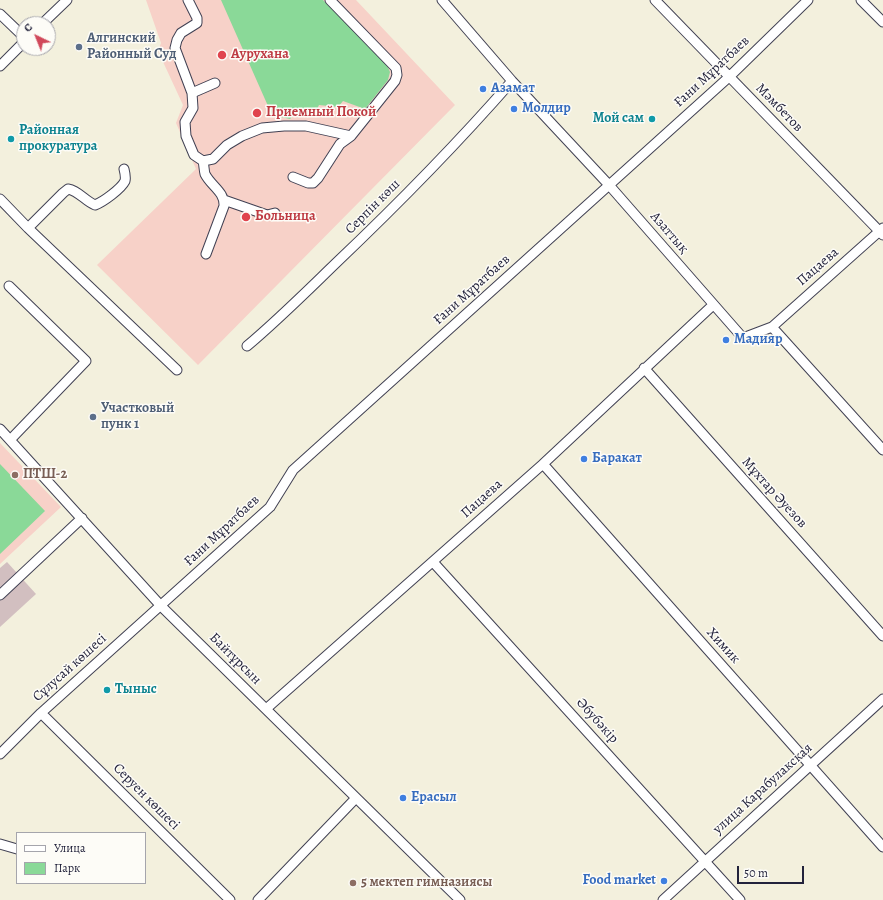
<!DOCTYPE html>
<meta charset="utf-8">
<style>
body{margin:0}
#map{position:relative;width:883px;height:900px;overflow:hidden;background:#f3f0dd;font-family:Alegreya,serif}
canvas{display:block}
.legend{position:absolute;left:16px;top:832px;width:130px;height:52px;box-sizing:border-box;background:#fdfcf7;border:1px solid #a5a5ac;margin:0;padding:5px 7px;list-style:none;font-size:12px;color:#22223b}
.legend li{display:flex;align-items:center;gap:8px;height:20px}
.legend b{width:20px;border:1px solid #a5a5ac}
.north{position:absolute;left:16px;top:16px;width:40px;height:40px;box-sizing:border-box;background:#fdfcf7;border:1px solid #a5a5ac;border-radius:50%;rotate:317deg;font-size:11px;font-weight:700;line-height:16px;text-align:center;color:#22223b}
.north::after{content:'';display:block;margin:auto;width:14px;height:18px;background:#d1495b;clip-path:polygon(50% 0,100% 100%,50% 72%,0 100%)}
.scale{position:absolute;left:737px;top:866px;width:67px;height:18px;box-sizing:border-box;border:2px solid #22223b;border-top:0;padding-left:5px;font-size:12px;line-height:14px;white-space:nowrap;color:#22223b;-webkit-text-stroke:3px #fdfcf7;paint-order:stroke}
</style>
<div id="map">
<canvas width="883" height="900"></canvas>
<ul class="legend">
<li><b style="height:5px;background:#fff"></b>Улица</li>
<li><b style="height:11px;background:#8ad998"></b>Парк</li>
</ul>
<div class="north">С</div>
<div class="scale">50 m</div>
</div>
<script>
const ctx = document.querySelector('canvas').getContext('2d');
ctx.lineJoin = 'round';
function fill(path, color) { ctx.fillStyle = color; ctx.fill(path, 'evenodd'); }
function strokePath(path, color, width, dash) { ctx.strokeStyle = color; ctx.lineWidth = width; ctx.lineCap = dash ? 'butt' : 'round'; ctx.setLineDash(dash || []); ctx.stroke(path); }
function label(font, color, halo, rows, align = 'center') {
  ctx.font = font + ' Alegreya,serif'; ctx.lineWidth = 3; ctx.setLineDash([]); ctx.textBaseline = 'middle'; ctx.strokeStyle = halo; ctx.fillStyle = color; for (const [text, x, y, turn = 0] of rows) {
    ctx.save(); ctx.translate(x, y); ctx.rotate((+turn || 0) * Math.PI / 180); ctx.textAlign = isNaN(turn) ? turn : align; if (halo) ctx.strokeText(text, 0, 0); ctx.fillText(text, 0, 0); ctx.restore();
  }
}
const built = new Path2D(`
 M146,0h210l99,105 -257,260 -101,-100 99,-96 -20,-46 7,-18 -25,-54 3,-8z
 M0,443l61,64 -61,57z`);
const industrial = new Path2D(`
 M7,562l29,32 -36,33v-59z`);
const green = new Path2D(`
 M221,0h102l63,63 4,9 -2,8 -23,29 -22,-8 -5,6 -19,-2 -5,10 -18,-3 -6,7 -18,-4z
 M0,464l45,47 -45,43z`);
const minor = new Path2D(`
 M188,0l9,18v5l-16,10 -4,7 -2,8 17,45 1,15 -8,14 1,14 8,19 9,6 10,-2 14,-14 15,-9 20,-8 22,-2h22l45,10 44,-55 2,-6 -1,-7 -66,-68
 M442,0l70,81 97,104 134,153 29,-11 111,123
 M655,0l228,235
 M861,0l22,22
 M0,14l24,23
 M42,24l25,-24
 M0,66l24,-24
 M192,93l23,-10
 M203,161c1,4 1,9 2,13 6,12 20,18 19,32l-18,48
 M293,177l15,6h5l5,-5 22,-34 11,-8
 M0,199l28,29 149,142
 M224,200l43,15 8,-2
 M28,228l35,-35 5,-4c11,2 17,12 27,16 8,-3 26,-16 30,-24 1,-4 0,-8 -1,-12
 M9,286l77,75 -76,79
 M772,327l111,-99
 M247,346c31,-26 60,-55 89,-83 61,-58 120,-118 176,-182
 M644,368l239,268
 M0,429l161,177 299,294
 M543,464l340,383
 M433,562l307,338
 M0,595l82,-77
 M266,709l277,-245 170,-159
 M41,713l189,187
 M0,754l41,-41 229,-206 23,-37 436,-393 79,-77
 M0,844l17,5
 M258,900l98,-102
 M663,900l220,-201`);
const markers = [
 [79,47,4,"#5c6f8a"],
 [222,55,5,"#e0444e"],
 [483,89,4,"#3f7fe0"],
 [514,109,4,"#3f7fe0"],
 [257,113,5,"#e0444e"],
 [652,119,4,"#0f9aa8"],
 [11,139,4,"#0f9aa8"],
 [246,217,5,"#e0444e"],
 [726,340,4,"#3f7fe0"],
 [93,417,4,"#5c6f8a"],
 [584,459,4,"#3f7fe0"],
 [15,475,4,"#8d6e63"],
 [107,690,4,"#0f9aa8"],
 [403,798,4,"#3f7fe0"],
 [664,881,4,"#3f7fe0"],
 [353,883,4,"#8d6e63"]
];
const serviceNames = [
 ["Алгинский",87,39],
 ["Районный Суд",87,55],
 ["Участковый",101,409],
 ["пунк 1",101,425]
];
const healthNames = [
 ["Аурухана",231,55],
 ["Приемный Покой",266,113],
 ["Больница",255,217]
];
const streetNames = [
 ["Ғани Мұратбаев",712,72,-43],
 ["Мәмбетов",779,108,46],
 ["Серпін көш",373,207,-45],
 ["Азаттық",669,233,49],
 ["Пацаева",818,267,-41],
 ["Ғани Мұратбаев",472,290,-42],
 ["Мұхтар Әуезов",774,493,48],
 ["Пацаева",482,499,-42],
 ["Ғани Мұратбаев",222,531,-43],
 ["Химик",723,646,48],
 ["Байтұрсын",235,659,45],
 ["Сұлусай көшесі",70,668,-42],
 ["Әбубәкір",597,721,48],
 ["улица Карабулакская",763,789,-42],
 ["Серуен көшесі",146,797,45]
];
const shopNames = [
 ["Азамат",491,89],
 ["Молдир",522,109],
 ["Мадияр",734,340],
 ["Баракат",592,459],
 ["Ерасыл",411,798],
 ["Food market",656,881,"right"]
];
const cultureNames = [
 ["Мой сам",644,119,"right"],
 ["Районная",19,131],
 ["прокуратура",19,147],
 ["Тыныс",115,690]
];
const educationNames = [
 ["ПТШ-2",23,475],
 ["5 мектеп гимназиясы",361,883]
];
fill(built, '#f7d1c8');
fill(industrial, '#d2bfc0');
fill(green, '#8ad998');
strokePath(minor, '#414153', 11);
strokePath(minor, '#fff', 9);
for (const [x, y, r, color] of markers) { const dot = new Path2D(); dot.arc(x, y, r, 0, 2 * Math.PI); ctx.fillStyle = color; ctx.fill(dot); strokePath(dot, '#fdfcf7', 1.5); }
label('bold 14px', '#4e5e75', '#fdfcf7', serviceNames, 'left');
label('bold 14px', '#be3a42', '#fdfcf7', healthNames, 'left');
label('14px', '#22223b', '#fdfcf7', streetNames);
label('bold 14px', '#366cbe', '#fdfcf7', shopNames, 'left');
label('bold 14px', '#0d838f', '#fdfcf7', cultureNames, 'left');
label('bold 14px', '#785e54', '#fdfcf7', educationNames, 'left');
</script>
